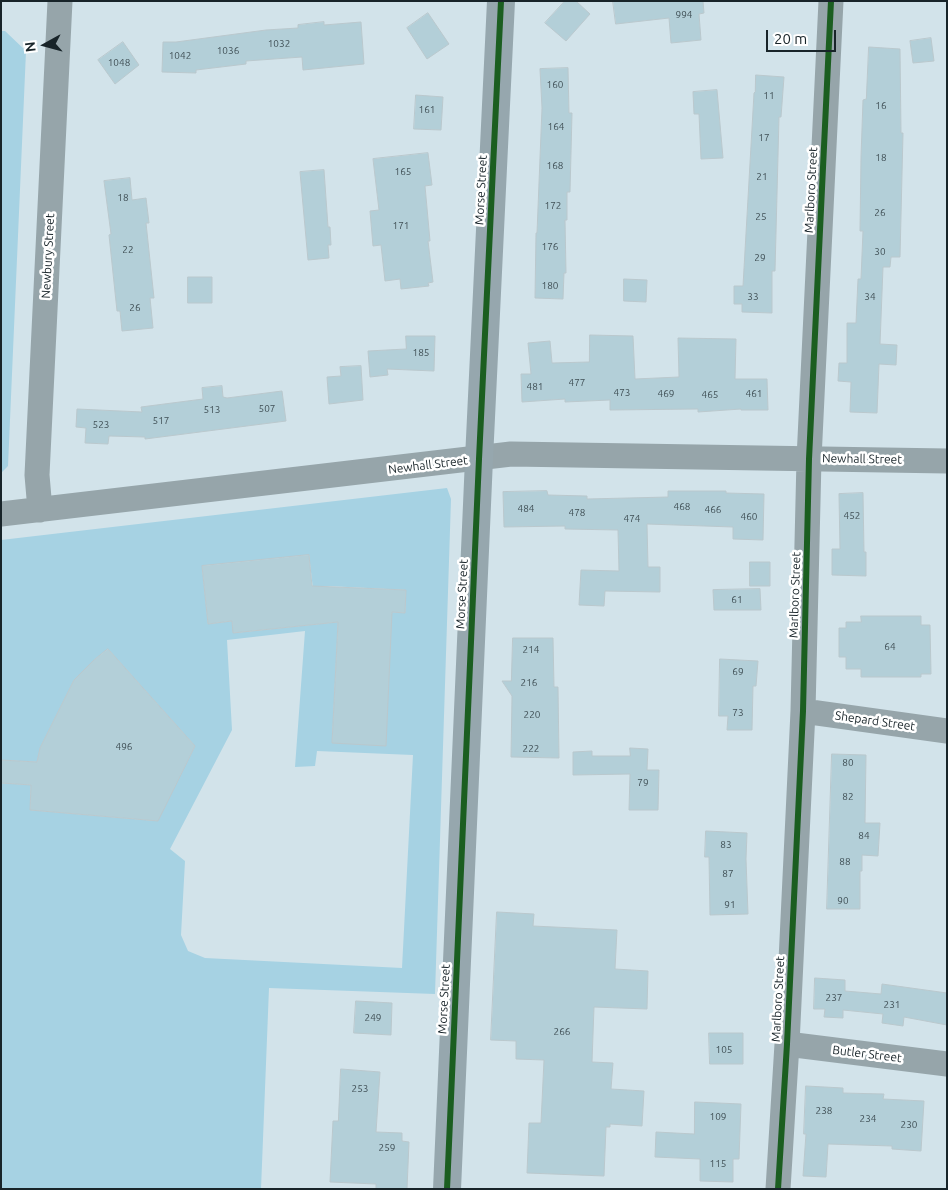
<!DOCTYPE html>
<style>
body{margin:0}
#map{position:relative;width:948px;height:1190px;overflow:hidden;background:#d2e3ea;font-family:Ubuntu,sans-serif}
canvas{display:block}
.frame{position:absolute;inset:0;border:2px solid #182429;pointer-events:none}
.north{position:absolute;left:20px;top:20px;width:50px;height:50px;-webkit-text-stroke:4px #fff;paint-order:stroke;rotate:263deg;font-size:14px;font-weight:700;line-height:20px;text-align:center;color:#182429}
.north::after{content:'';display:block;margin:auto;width:18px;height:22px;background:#182429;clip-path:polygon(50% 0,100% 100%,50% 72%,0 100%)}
.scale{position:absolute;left:766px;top:30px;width:70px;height:22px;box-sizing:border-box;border:2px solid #182429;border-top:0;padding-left:6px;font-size:15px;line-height:18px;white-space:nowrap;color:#182429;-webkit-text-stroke:4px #fff;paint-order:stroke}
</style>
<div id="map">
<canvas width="948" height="1190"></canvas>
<div class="frame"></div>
<div class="north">N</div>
<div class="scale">20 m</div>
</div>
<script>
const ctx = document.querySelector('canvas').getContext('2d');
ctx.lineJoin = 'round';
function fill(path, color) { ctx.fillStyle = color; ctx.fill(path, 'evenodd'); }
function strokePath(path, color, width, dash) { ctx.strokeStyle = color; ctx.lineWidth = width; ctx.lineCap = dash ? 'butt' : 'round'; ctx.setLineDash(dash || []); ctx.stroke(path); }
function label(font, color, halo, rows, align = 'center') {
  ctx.font = font + ' Ubuntu,sans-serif'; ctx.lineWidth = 5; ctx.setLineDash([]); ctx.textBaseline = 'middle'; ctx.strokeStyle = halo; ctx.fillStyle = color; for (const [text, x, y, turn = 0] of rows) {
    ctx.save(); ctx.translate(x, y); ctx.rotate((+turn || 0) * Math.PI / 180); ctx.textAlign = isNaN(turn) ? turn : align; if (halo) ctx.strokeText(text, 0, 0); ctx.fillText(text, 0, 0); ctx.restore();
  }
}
const green = new Path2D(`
 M1,31h4l21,20 -18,415 -7,7z
 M447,488l4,11 -16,495 -166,-6 -8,201h-260v-406l30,2 -1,25 127,11 38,-75 -87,-97 -14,11 -20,20 -34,68 -3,14 -36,-2v-220zM309,555l4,34 15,-3 78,4 -1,23 -13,-1 -60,131 6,-121 -104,11 -2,-12 -24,3 -6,-58zM305,631l-10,136 20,-1 2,-15 96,4 -11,213 -197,-10 -17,-7 -7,-16 4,-74 -15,-12 62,-119 -5,-90z`);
const building = new Path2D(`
 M565,1h11l14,13 -24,27 -21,-18z
 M613,1h90l1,12 -5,1 2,26 -30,3 -2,-25 -53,6z
 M428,13l21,31 -22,15 -20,-31z
 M324,22v3l37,-3 3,42 -61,6 -1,-13 -56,4v3l-50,6v3l-34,-1 1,-30h13l90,-12 32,-2v-3z
 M931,38l3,23 -21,2 -3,-22z
 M123,42l16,23 -24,19 -17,-24z
 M869,47l31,2 1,84h2l-3,124h-9l-1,10h-7l-3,77 17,1 -1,20 -17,-1 -2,49 -27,-1 1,-30 -13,-1 1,-18h8v-40h9l2,-44h3l2,-48h-3l1,-74 2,-57 3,-1z
 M568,68l1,45h3l-2,79h-3v28h-2l1,53h-2l-1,26 -28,-1 1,-65h1l5,-125 -2,-39z
 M756,75l28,2 -3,40h-2l-4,154h-3v42l-30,-1v-8h-8v-18h9l11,-193 1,-1z
 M717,90l6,68 -22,1 -2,-45h-5l-1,-22z
 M416,95l27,2 -2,33 -27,-1z
 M428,153l4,32 -7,1 5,55h-2l5,41 -5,1 1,3 -28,3 -1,-10 -15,2 -4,-36 -8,1 -3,-35 9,-1 -6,-51z
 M324,170l4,57h2l1,18h-3l1,13 -21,2 -8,-88z
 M130,178l2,22 14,-2 3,25h-3l8,75h-4l3,30 -31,3 -2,-20h-3l-8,-76 2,-1 -7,-53z
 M188,277h24v26h-24z
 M624,279l23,1 -1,22 -22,-1z
 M590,335l43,1 2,43 44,-2 -1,-39 58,1 -1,40h32l1,31h-27v-1l-43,3v-3l-88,1v-10l-45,2v-3l-43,3 -1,-28h10l-3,-31 22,-2 2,22 37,-1z
 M406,336h29l-1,35 -47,-2 1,6 -18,2 -2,-26 38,-2z
 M361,366l2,34 -34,4 -2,-27 14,-1 -1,-9z
 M222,386l1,11 4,1 55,-7 4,30 -141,18v-2l-36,-1 -1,8 -23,-1 1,-15 -10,-1 1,-18 65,3 -1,-5 62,-8 -1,-11z
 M547,491l1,4 39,1v3l81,-2v-6h58v2l38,1 -1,46 -30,-1v-12l-86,-3 1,43h12v25l-55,-1 -1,15 -25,-1 2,-35 38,1 -1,-41 -53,-1v-3l-61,1 -1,-35z
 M863,493l1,59h2v24l-34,-1v-26h8l-1,-55z
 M309,555l3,31 94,4 -1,23 -13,-1 -6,134 -54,-3 6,-121 -105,11 -1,-12 -24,3 -6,-58z
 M750,562h20v24h-20z
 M760,589l1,21h-47l-1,-20z
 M861,616h60v9h9l1,49h-10v3h-60v-8h-15v-12h-7v-29h7v-6h15z
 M513,638h40l1,49h4l1,71 -48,-1 1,-61 -10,-15h9z
 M108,649l87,97 -37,75 -128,-11 1,-25 -30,-2v-23l36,2 3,-14 34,-68 20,-20z
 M720,659l38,2 -2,25h-3l-1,44h-25l1,-14h-9z
 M630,748l18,1 -1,21h12l-1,40h-29l1,-36 -57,1v-23l19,-1v5h38z
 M832,754l34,1 -1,68h15l-2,33 -16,-1v16h-2v38h-33z
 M706,831l41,2 -1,26 2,55 -38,1 -1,-58h-4z
 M497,912l37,2 -1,12 84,4 -2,39 33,2 -1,38 -53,-2 -2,55 21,1 -2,26 33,2 -2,35 -32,-2v3h-4l-2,49 -77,-3 2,-50h12l3,-63 -28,-1v-18l-25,-1z
 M815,978l30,2v11l36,3 1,-10 65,9v32l-43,-8 -1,9 -21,-3 1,-9 -40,-4v8l-19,-1 1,-8h-11z
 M356,1001l36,2 -1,32 -37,-2z
 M709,1033h34v31h-33z
 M341,1069l39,3 -4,60 26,1v8l7,1 -2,47h-31v-5l-46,-2 3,-61h5z
 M806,1086l37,2v5l41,1 -1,5 41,2 -3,50 -29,-2v-3l-64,-2 -2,33 -23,-1 3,-42h-2z
 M695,1102l46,2 -2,55h-6v23l-33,-1v-22l-45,-2 1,-25 38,2z`);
const minor = new Path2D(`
 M40,510l-3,-35 23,-474
 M1,514l510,-60 436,7
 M803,711l144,20
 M787,1044l160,20
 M778,1189l9,-145 16,-333 6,-252 22,-458`);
const major = new Path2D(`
 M447,1189l32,-730 22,-458`);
const cycleway = new Path2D(`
 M447,1189l32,-730 22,-458
 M778,1189l9,-145 16,-333 6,-252 22,-458`);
const numberNames = [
 ["994",684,15],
 ["1032",279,44],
 ["1036",228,51],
 ["1042",180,56],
 ["1048",119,63],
 ["160",555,85],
 ["11",769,96],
 ["16",881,106],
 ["161",427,110],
 ["164",556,127],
 ["17",764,138],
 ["18",881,158],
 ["168",555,166],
 ["165",403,172],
 ["21",762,177],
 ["18",123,198],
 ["172",553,206],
 ["26",880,213],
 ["25",761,217],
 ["171",401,226],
 ["176",550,247],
 ["22",128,250],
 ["30",880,252],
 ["29",760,258],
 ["180",550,286],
 ["33",753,297],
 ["34",870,297],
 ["26",135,308],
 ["185",421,353],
 ["477",577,383],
 ["481",535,387],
 ["473",622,393],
 ["469",666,394],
 ["461",754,394],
 ["465",710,395],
 ["507",267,409],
 ["513",212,410],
 ["517",161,421],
 ["523",101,425],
 ["468",682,507],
 ["484",526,509],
 ["466",713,510],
 ["478",577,513],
 ["452",852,516],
 ["460",749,517],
 ["474",632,519],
 ["61",737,600],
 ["64",890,647],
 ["214",531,650],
 ["69",738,672],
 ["216",529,683],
 ["73",738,713],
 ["220",532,715],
 ["496",124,747],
 ["222",531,749],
 ["80",848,763],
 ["79",643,783],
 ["82",848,797],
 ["84",864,836],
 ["83",726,845],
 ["88",845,862],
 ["87",728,874],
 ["90",843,901],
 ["91",730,905],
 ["237",834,998],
 ["231",892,1005],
 ["249",373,1018],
 ["266",562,1032],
 ["105",724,1050],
 ["253",360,1089],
 ["238",824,1111],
 ["109",718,1117],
 ["234",868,1119],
 ["230",909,1125],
 ["259",387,1148],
 ["115",718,1164]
];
const streetNames = [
 ["Morse Street",481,190,-87],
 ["Marlboro Street",811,190,-87],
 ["Newbury Street",48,256,-87],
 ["Newhall Street",862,459,1],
 ["Newhall Street",428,465,-7],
 ["Morse Street",462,594,-87],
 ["Marlboro Street",795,595,-88],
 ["Shepard Street",875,721,8],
 ["Morse Street",444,999,-87],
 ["Marlboro Street",778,999,-87],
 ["Butler Street",867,1054,7]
];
fill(green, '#a6d2e3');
fill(building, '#b3cfd8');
strokePath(building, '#bac8cd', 1);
strokePath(minor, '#96a5aa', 25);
strokePath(major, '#96a7ae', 28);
strokePath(cycleway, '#1b5e20', 6);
label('10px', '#405056', null, numberNames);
label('12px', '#182429', '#fff', streetNames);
</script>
